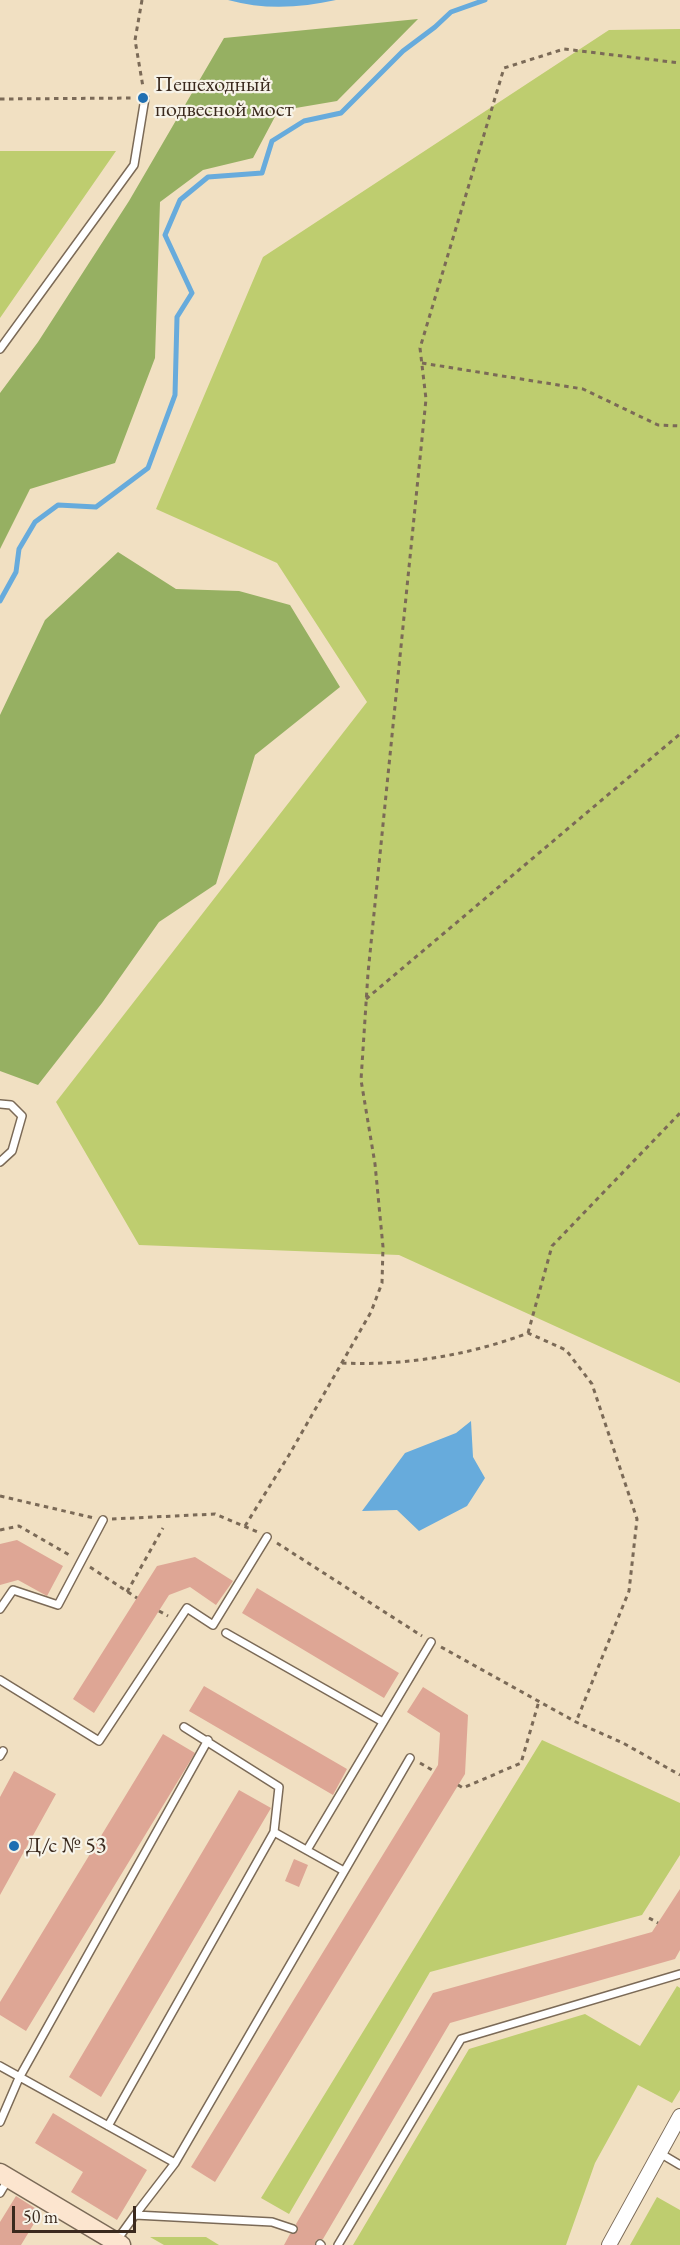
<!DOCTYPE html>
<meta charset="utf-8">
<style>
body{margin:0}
#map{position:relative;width:680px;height:2245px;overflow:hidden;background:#f1e0c2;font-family:"EB Garamond",serif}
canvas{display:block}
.scale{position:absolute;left:12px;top:2206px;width:124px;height:27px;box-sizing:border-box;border:3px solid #3b2a1e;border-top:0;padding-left:8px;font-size:18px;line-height:21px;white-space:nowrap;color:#3b2a1e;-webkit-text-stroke:4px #f7f3e8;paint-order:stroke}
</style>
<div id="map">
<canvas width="680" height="2245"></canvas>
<div class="scale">50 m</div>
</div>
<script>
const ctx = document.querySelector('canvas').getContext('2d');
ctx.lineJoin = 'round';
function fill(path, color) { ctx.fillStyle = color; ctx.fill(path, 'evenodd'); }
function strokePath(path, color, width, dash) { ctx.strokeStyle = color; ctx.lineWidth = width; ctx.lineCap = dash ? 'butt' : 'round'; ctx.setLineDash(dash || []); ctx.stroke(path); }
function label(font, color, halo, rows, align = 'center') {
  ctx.font = font + ' "EB Garamond",serif'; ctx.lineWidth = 4.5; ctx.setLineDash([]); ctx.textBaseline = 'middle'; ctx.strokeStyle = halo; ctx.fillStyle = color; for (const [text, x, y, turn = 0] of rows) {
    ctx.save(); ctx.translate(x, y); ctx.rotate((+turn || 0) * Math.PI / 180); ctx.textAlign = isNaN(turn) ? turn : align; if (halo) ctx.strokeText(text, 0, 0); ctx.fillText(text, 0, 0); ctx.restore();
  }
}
const green = new Path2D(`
 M680,29v1354l-281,-128 -260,-10 -83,-143 311,-400 -90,-139 -121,-54 107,-252 346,-227z
 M0,151h116l-116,167z
 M542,1740l138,63v52l-38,60 -212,57 -141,242 -28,-16z
 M677,1986l3,2v102l-8,13 -34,-18 -43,78 -29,82h-213l116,-196 116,-35 55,32z
 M657,2197l23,13v35h-50z
 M150,2237h56l13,8h-55z`);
const forest = new Path2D(`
 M418,19l-81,82 -59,10 -25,47 -50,12 -43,32 -5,156 -40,105 -85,26 -30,60v-156l38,-51 91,-141 95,-163z
 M118,552l58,37 63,2 51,14 50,82 -85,68 -39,129 -57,38 -57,81 -64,82 -38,-14v-356l45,-95z`);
const water = new Path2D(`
 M228,0h108c-36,8 -72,10 -108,0z
 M471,1421l2,36 12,21 -18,28 -48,25 -22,-21 -35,1 43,-58 51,-20z`);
const stream = new Path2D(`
 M0,601l16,-29 3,-23 16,-27 23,-17 38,2 52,-39 27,-73 2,-78 15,-24 -27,-58 15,-35 28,-23 54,-4 10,-32 32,-20 37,-8 62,-62 32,-24 16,-15 34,-12`);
const building = new Path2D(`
 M17,1540l46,26 -16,30 -29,-16 -18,5v-41z
 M195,1557l38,24 -17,24 -26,-18 -21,8 -75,118 -21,-14 84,-133z
 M257,1588l142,85 -15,25 -142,-85z
 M204,1686l143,83 -14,26 -144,-84z
 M423,1687l45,28 -3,59 -250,408 -24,-15 247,-402 2,-32 -33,-21z
 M163,1734l32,19 -169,278 -26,-16v-13z
 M14,1771l42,23 -56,101v-98z
 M239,1790l32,18 -170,289 -32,-20z
 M294,1859l14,6 -9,22 -14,-6z
 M680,1889v61l-5,9 -225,64 -127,216 -7,1 -1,5h-31l6,-11 8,-3 -2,-7 137,-231 219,-61z
 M53,2113l94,57 -30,50 -46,-28 12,-20 -48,-29z
 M16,2196l25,16 -20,33h-21v-23z`);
const path = new Path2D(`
 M142,0l-7,40 8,47
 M0,99l135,-1
 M422,363l161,26 75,36 22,1
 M366,999l314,-265
 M528,1333l24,-87 128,-133
 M342,1363c63,3 128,-8 186,-30l38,17 26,34 45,135 -8,72 -53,131
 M0,1496l94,22
 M112,1519l103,-5 43,18
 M245,1526l44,-71 82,-143 11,-29 1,-36 -8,-83 -14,-84 7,-107 58,-574 -6,-51 84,-280 60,-19 116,14
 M0,1530l19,-4 52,30
 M277,1543l145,93
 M90,1567l47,31
 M127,1592l36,-64
 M159,1611l9,5
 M441,1647l135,75 47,21 57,32
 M420,1763l14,8
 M458,1785l5,3 58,-25 18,-62
 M649,1918l9,5`);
const lane = new Path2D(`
 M0,349l134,-184 11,-67
 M0,1104l11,1 11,11 -10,35 -12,11
 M0,1609l13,-19 45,15 45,-85
 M226,1633l157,89
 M0,1680l99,61 88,-133 26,17 54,-88
 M184,1727l95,60 -5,45 70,39
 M0,1756l3,-5
 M307,1850l124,-208
 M0,2066l175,97
 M0,2122l19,-44 189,-338
 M108,2126l166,-294
 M658,2152l22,13
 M0,2193l9,-15
 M135,2215l40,-52 235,-405
 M117,2240l18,-25 137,7 21,7
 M320,2244l1,1
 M338,2245l123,-206 219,-65`);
const street = new Path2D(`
 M609,2245l71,-129`);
const secondary = new Path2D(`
 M0,2173l121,72`);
const markers = [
 [143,98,6,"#1f6fb2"],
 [14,1846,6,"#1f6fb2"]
];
const poiNames = [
 ["Пешеходный",155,85],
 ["подвесной мост",155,110],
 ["Д/с № 53",26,1846]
];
fill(green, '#becd6f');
fill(forest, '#96b062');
fill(water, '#67abdc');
strokePath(stream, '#67abdc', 5);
fill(building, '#dea695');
strokePath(lane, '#7b6a57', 10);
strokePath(street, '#7b6a57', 16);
strokePath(secondary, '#7b6a57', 21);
strokePath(path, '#7b6a57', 3, [4.5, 4.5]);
strokePath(lane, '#fff', 7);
strokePath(street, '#fff', 14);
strokePath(secondary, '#fce5cf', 18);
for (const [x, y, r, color] of markers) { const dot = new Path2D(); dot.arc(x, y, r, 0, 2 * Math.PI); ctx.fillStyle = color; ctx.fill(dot); strokePath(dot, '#f7f3e8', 2); }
label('22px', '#3b2a1e', '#f7f3e8', poiNames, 'left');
</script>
